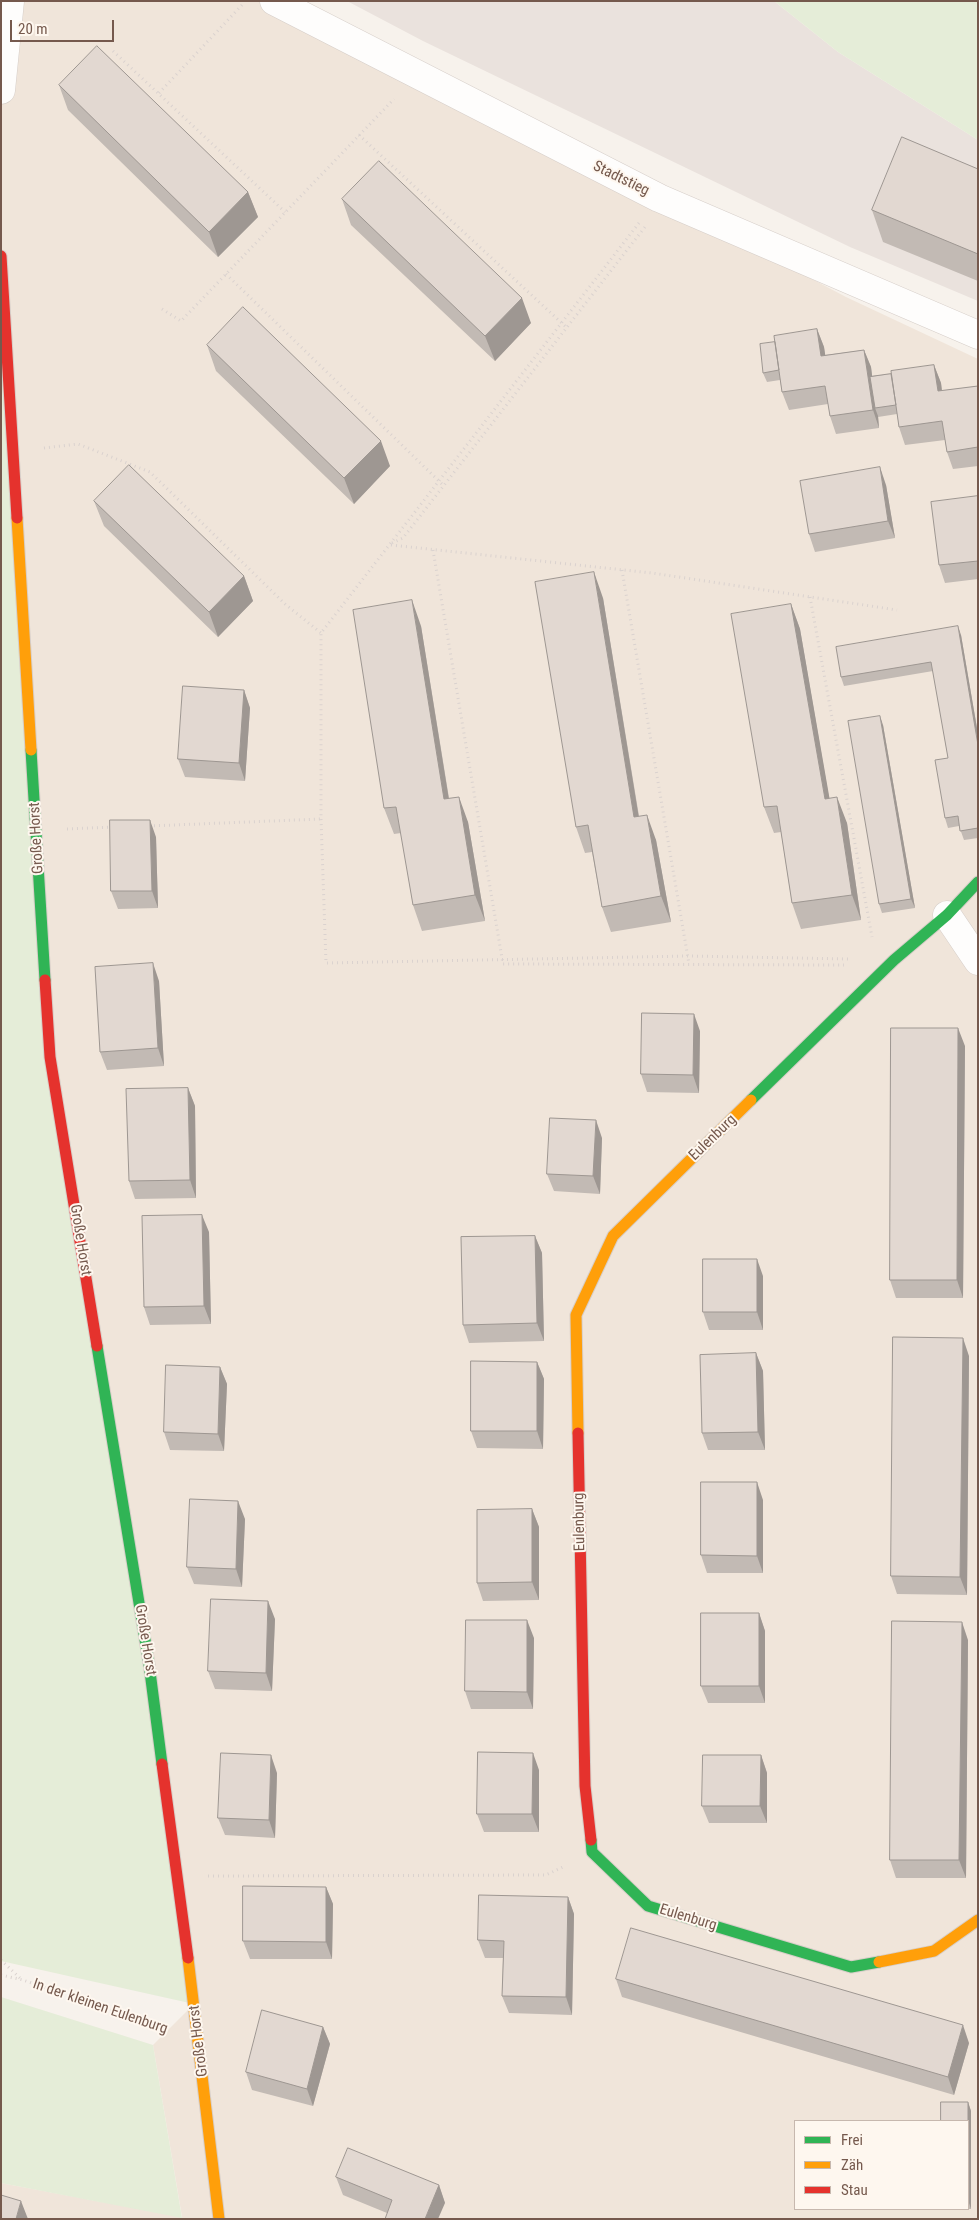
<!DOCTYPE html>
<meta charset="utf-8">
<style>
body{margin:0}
#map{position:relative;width:979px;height:2220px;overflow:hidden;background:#f7f2ec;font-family:"Roboto Condensed",sans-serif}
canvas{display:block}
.frame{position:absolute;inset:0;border:2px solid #75594d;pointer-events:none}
.legend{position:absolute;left:794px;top:2120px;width:175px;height:90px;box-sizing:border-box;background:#fef7ef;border:1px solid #c7b8ae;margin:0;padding:6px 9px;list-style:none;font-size:15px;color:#75594d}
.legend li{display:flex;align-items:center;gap:10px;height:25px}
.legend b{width:25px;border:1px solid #c7b8ae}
.scale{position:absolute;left:10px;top:20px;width:104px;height:22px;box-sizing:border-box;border:2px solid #75594d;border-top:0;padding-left:6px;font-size:15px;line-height:18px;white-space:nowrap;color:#75594d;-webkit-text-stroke:4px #fef7ef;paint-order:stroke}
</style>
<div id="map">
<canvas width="979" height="2220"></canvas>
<div class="frame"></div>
<ul class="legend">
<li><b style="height:6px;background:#30b455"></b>Frei</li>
<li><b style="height:6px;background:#ff9f0a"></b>Zäh</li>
<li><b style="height:6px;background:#e5322d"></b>Stau</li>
</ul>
<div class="scale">20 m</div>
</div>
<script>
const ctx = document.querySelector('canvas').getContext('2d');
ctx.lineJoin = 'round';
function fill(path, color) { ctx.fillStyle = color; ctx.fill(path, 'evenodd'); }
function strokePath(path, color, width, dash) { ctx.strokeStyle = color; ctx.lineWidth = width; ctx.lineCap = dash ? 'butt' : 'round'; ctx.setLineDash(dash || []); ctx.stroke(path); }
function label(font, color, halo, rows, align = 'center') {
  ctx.font = font + ' "Roboto Condensed",sans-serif'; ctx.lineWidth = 4; ctx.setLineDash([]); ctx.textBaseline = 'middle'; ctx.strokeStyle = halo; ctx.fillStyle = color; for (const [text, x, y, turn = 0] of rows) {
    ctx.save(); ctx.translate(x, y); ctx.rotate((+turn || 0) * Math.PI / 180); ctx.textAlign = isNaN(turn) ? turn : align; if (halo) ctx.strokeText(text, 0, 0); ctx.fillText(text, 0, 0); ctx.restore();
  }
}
const residential = new Path2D(`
 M17,1h253l389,197 187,99 132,62v1860h-977v-36l181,34 -29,-172 41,-41 -144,-947 -49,-804v-163zM795,2121h173v88h-173z`);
const industrial = new Path2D(`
 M347,1h427l64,51 140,88v161l-128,-54 -427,-206z`);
const green = new Path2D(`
 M774,1h204v139l-140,-88z
 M1,256l49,801 144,947 -193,-43z
 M1,1997l152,48 29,173 -181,-35z`);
const path = new Path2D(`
 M113,51l172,161
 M159,93l83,-88
 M359,135l207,192
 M639,223l-318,410v186l5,144 362,-7 161,3
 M226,274l217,211
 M162,309l19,12 213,-222
 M44,448l34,-4 72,28 135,132 36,29
 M392,543l11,-5 242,-311
 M391,545l261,28 245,37
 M433,550l70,414 341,1
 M622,570l67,394
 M810,597l62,340
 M149,826l172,-7
 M67,829l46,-2
 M208,1876l338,-1 19,-9
 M1,1960l21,20
 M1,1975l22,5 142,49`);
const street = new Path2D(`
 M274,1l385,197 319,137
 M1,90l9,-89
 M947,915l31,46`);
const fast = new Path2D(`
 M31,750l14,230
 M751,1100l143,-140 53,-45 31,-33
 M97,1346l52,318 13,100
 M591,1840l1,12 56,54 203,61 28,-5`);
const slow = new Path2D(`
 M17,518l14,232
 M578,1433l-2,-118 37,-79 138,-136
 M188,1958l31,261
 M879,1962l55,-11 44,-31`);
const jam = new Path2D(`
 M1,256l16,262
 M45,980l5,77 47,289
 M578,1433l7,353 6,54
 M162,1764l26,194`);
const wall = new Path2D(`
 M59,85l189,107 10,25 -40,40 -150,-147z
 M978,169v112l-95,-39 -11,-32z
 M342,199l189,124 -36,38 -144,-136z
 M817,329l7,18 1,8 39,-5 7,17 1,9 19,-2 43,-9 7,18 1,8 36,-5v80l-25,3 -6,-17 -2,-12 -40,5 -6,-18 -2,-13 -19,3v-1l1,12 -43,6 -6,-18 -2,-12 -39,6 -7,-18 -2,-12 -13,2 -4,-9 12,-31z
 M207,345l183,121 -36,38 -138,-133z
 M886,485l9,53 -80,14 -6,-18z
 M978,496v83l-33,4 -6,-18z
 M94,501l150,75 9,25 -35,36 -114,-111z
 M603,598l36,218 17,24 15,82 -60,10 -9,-25 -10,-55 -7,1 -9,-26z
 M791,604l9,25 29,169 18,25 14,97 -60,9 -9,-26 -11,-71 -7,1 -10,-26z
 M421,626l28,172 19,24 17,99 -63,10 -9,-26 -12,-72 -7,1 -10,-26z
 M961,635l17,99v104l-14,2 -5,-14 -11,2 -3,-10 3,-60 -15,-87 -89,15 -3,-9z
 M244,690l6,18 -5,73 -60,-4 -7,-18z
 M883,725l32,183 -33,5 -3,-9z
 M156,837l2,71 -40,1 -7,-18z
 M159,981l5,85 -57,4 -7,-18z
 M700,1031l-1,62 -52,-1 -6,-18z
 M965,1046l-2,252h-67l-6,-18z
 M188,1088l7,18 1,92 -61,1 -6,-18z
 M602,1138l-2,56 -46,-3 -7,-17z
 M209,1232l2,92 -61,1 -6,-18z
 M535,1236l7,17 2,88 -75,2 -6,-18z
 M763,1276v54h-54l-6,-18z
 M756,1353l7,18 2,79h-57l-6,-17z
 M969,1356l-2,239 -70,-1 -6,-18z
 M537,1362l7,17 -1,70 -66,-1 -6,-17z
 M220,1367l7,17 -3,67 -54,-1 -6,-18z
 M763,1500v73h-56l-6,-18z
 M532,1509l7,18v73l-56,1 -6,-18z
 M245,1519l-3,68 -48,-3 -7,-17z
 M759,1613l6,18v72h-57l-7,-17z
 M275,1619l-3,72 -57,-2 -7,-18z
 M534,1638l-1,71h-62l-6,-18z
 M968,1640l-2,238h-70l-6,-18z
 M761,1755l6,18v50h-58l-7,-17z
 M539,1770v62h-55l-7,-18z
 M277,1773l-2,65 -50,-3 -7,-17z
 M326,1887l7,17 -1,55h-82l-7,-18z
 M568,1897l6,17 -2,101 -63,-2 -7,-17 1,-38h-18l-7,-18z
 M616,1979l353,64 -15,52 -332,-98z
 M323,2027l7,17 -17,62 -61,-16 -6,-18z
 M968,2102l3,9v98h-27h24z
 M336,2177l103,8 6,18 -58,10 -44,-18z`);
const shadedWall = new Path2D(`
 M248,192l10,25 -40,40 -9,-25z
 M522,298l9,25 -36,38 -10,-25z
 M817,329l7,18 4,26 -7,-17z
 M864,350l7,17 5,40 -1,1 3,8 1,12 -6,-18z
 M934,365l7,18 3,26 -6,-18z
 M381,441l9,25 -36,38 -10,-26z
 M880,467l6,18 9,53 -7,-17z
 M594,572l9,26 40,245 -9,-26z
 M244,576l9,25 -35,36 -9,-25z
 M412,600l9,26 32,199 -9,-26z
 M791,604l9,25 34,195 -9,-25z
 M958,626l3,9 17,99v11z
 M244,690l6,18 -5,73 -6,-18z
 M880,716l3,9 32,183 -4,-9z
 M459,797l9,25 17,99 -10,-26z
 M837,797l10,26 14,97 -9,-25z
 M647,815l9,25 15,82 -10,-26z
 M150,820l6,17 2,71 -6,-17z
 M153,963l6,18 5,85 -6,-18z
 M694,1014l6,17 -1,62 -6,-18z
 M958,1028l7,18 -2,252 -6,-18z
 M188,1088l7,18 1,92 -6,-18z
 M596,1120l6,18 -2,56 -7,-18z
 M202,1215l7,17 2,92 -7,-18z
 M535,1236l7,17 2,88 -7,-18z
 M757,1259l6,17v54l-6,-18z
 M963,1338l6,18 -2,239 -7,-18z
 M756,1353l7,18 2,79 -7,-18z
 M537,1362l7,17 -1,70 -6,-18z
 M220,1367l7,17 -3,67 -6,-17z
 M757,1482l6,18v73l-6,-17z
 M238,1501l7,18 -3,68 -6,-18z
 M532,1509l7,18v73l-7,-18z
 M268,1601l7,18 -3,72 -6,-18z
 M759,1613l6,18v72l-6,-17z
 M527,1620l7,18 -1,71 -6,-17z
 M962,1622l6,18 -2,238 -7,-18z
 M533,1753l6,17v62l-7,-18z
 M271,1755l6,18 -2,65 -6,-18z
 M761,1755l6,18v50l-7,-17z
 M326,1887l7,17 -1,55 -6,-17z
 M568,1897l6,17 -2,101 -6,-18z
 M963,2025l6,18 -15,52 -6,-18z
 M323,2027l7,17 -17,62 -6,-17z
 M968,2102l3,9v98l-3,-9z
 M439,2185l6,18 -7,16h-13z
 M21,2201l7,18h-12z`);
const building = new Path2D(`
 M97,46l151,146 -39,40 -150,-147z
 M902,137l76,32v85l-106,-44z
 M379,161l143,137 -37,38 -143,-137z
 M243,307l138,134 -37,37 -137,-133z
 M817,329l4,27 43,-6 9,60 -43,6 -5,-30 -43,6 -8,-56z
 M775,342l4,28 -16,3 -3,-29z
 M934,365l4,26 40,-5v61l-31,5 -5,-31 -43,6 -8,-56z
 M891,374l5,31 -21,3 -5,-31z
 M129,465l115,111 -35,36 -115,-111z
 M880,467l8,54 -79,13 -9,-53z
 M978,496v65l-39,4 -8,-63z
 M594,572l40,245 13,-2 14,81 -59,11 -14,-82 -12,2 -41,-245z
 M412,600l32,199 15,-2 16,98 -62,10 -17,-98 -12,1 -31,-198z
 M791,604l34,195 12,-2 15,98 -60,8 -15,-97 -13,1 -33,-193z
 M958,626l20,119v83l-18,3 -2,-15 -13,2 -10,-58 13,-2 -17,-96 -90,15 -5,-30z
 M183,686l61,4 -5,73 -61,-4z
 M880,716l31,183 -32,5 -31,-183z
 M110,820h40l2,71h-41z
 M153,963l5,85 -58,4 -5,-85z
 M642,1013l52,1 -1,61 -52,-1z
 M891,1028h67l-1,252h-67z
 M188,1088l2,92 -61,1 -3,-92z
 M550,1118l46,2 -3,56 -46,-2z
 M202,1215l2,91 -60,1 -2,-91z
 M535,1236l2,87 -74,2 -2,-88z
 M703,1259h54v53h-54z
 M893,1337l70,1 -3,239 -69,-1z
 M756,1353l2,79 -56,1 -2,-78z
 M471,1361l66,1v69h-66z
 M166,1365l54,2 -2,67 -54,-2z
 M701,1482h56v74l-56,-1z
 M190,1499l48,2 -2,68 -49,-2z
 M532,1509v73l-55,1v-73z
 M211,1599l57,2 -2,72 -58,-2z
 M701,1613h58v73h-58z
 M466,1620h61v72l-62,-1z
 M892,1621l70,1 -3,238h-69z
 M478,1752l55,1 -1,61h-55z
 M221,1753l50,2 -2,65 -51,-2z
 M703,1755h58l-1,51h-58z
 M243,1886l83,1v55l-83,-1z
 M479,1895l89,2 -2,100 -64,-1 2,-55 -26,-1z
 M631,1928l332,97 -15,52 -332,-98z
 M262,2010l61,17 -16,62 -61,-17z
 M941,2102h27v83v-64h-27z
 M348,2148l91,37 -14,34h-40l7,-19 -56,-23z
 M1,2195l20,6 -5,18h-15z`);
const streetNames = [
 ["Stadtstieg",621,179,26],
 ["Große Horst",37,838,-93],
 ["Eulenburg",713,1138,-44],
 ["Große Horst",80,1240,81],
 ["Eulenburg",580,1522,-91],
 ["Große Horst",145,1640,81],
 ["Eulenburg",688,1918,17],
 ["In der kleinen Eulenburg",100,2007,19],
 ["Große Horst",199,2041,-97]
];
fill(residential, '#f0e5da');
fill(industrial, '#eae2dd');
fill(green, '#e5edd8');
strokePath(street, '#d6cec9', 29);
strokePath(fast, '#d7cec8', 13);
strokePath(slow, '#d7cec8', 13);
strokePath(jam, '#d7cec8', 13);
strokePath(path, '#dad2cf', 3, [1, 4]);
strokePath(street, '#fefdfc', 28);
strokePath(fast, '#30b455', 11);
strokePath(slow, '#ff9f0a', 11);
strokePath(jam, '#e5322d', 11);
fill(wall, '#c2bab4');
fill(shadedWall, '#9e9792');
fill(building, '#e2d8d1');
strokePath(building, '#9e9792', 1);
label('15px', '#75594d', '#fef7ef', streetNames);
</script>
